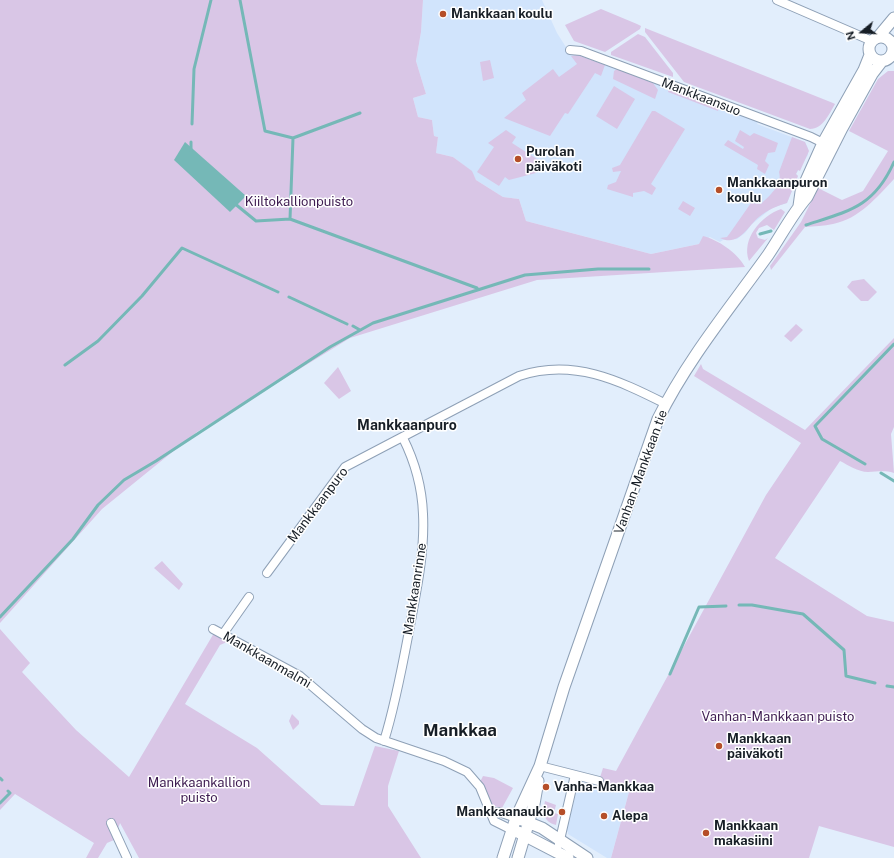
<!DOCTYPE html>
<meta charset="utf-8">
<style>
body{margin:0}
#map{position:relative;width:894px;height:858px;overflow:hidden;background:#e2eefc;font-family:"Public Sans",sans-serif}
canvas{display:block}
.north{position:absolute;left:842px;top:12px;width:40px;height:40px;-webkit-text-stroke:3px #fff;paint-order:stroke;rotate:252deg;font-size:11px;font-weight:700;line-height:16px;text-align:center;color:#171e26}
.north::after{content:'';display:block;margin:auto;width:14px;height:18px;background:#171e26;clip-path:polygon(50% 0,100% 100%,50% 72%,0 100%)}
</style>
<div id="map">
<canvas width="894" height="858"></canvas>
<div class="north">N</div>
</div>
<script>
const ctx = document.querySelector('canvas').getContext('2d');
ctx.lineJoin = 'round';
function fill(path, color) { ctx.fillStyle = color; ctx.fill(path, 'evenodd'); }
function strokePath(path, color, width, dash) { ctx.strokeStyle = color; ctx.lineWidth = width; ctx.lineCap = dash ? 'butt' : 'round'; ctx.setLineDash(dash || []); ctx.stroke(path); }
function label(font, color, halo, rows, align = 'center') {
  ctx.font = font + ' "Public Sans",sans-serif'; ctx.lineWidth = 3; ctx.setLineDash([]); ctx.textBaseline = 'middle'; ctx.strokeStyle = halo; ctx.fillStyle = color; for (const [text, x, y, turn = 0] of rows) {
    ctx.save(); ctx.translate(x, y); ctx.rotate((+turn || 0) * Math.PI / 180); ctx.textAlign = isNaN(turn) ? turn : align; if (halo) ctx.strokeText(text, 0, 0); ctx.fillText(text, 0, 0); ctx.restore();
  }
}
const built = new Path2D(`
 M423,0h119l15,33 14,22h7l180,66 -1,3 48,18 3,6v7l-12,19 2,2 -11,27 -15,5 -20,16 -7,9 -8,6 -14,1 -3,2 -10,-5 -11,7 -48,10 -125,-33 -7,-22 -16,-2 -27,-17 -5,-9 -18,-14 -17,-4 2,-16 -4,-1 -2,-16 -14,-3 -5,-19 13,-4 -10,-33 5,-29z
 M579,783l50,9 -18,66h-4l-39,-24v-2l-2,-1z`);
const green = new Path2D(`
 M0,0h423l-2,32 -5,29 10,33 -13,4 5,19 14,3 2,16 4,1 -2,16 17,4 19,14 4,9 27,17 16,2 7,22 125,33 48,-10 4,-8c15,4 34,16 42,31l-208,13 -187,58 -153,94 -95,77 -102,114z
 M601,9l36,15 4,2 -1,3 -35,23 -31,-11 -9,-16z
 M645,28l188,75 2,1c-6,10 -12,25 -25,25l-126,-47 -39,-50z
 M638,34l7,3 28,36v4l-62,-22v-3z
 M578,55l24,9 3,1 -4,11 -6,-3 -27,41 -3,-1 -15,23 -46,-18 22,-18 -4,-7 31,-24 6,8 18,-13 -6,-8z
 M490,60l4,18 -11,3 -3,-19z
 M617,69l36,14 5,7 -3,9 -42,-20 1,-8z
 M888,71h6v108c-17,18 -35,40 -61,45 -9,2 -19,2 -28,3l-34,43 -1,-4 31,-44 17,-34 24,12 21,-9 25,-40 -39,-20 29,-52z
 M614,86l21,13 -18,30 -21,-13z
 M669,88l50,19 -1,4 -50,-19z
 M652,111h3l30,18 -34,55 5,4 -4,7 -8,-4 -11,2v4l-26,-8 1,-4 8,-3 5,-11 -8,1 -1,-4 8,-3z
 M506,130l10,7 -4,6 31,20 -7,10 -27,7 -4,-3 -6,9 -22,-14 17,-25 -6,-4z
 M740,130l10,6 4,-3 24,10 -3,9 -7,1 -3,8 4,4 -4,9 -8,-5 1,-4 -34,-20 4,-5 15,9 1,-2 -9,-6z
 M792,137l13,5 4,9 -9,20 -2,-1 -2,4 2,2 -11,27c-11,3 -19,7 -28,14 -12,10 -20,30 -39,21l7,-1 3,-4 21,-30 10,1c8,-8 22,-19 18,-32z
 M683,201l12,7 -5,8 -12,-7z
 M781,209l4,3 -11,18 -7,-5 -8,3 -3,5 2,5 7,2 3,-2 -19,23c-8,-22 12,-45 32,-52z
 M864,279l13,13 -9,9h-7l-14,-14 5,-6z
 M796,324l7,6 -12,12 -7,-6z
 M894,338v89l-3,7 3,39c-10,-3 -17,-1 -26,-1 -10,0 -20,-7 -28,-11l-65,97 92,58 27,6v225l-75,-21 -10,32h-198l18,-66 -32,-5 6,-19 13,3 150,-276 35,-52 -107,-67 7,-12 2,5 102,61z
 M338,367l13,24 -12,8 -15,-16z
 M162,561l21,23 -4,6 -25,-22z
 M0,629l30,34 -8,9 54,58 53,47 85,-144 13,9 -7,3 -35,59 72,44 64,57 33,1 21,-60 24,5 -11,35v20l33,52h-282l-19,-35 -6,17 -7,3 -9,15h-12l8,-15 -79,-49 -15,16z
 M292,714l7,7v3l-6,6 -4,-9z
 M483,776l11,2 19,10 -11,20c-13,-1 -17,-15 -22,-26z
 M545,801l11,4 -2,8 4,1 -2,11c-13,-3 -13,-13 -11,-24z`);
const water = new Path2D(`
 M185,142l61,54 -16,16 -56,-52z`);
const stream = new Path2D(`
 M240,0l25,131 28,7
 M192,124l2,-55 17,-69
 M191,150v-8
 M234,203l22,18 34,-2 187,69
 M290,219l3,-81 67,-25
 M806,225c43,-14 68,-18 88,-63
 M760,234l11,-3
 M289,297l58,27
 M353,326l7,4
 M65,365l33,-24 44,-45 40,-48 96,44
 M865,464l-43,-25 -7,-13 79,-82
 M881,473l13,8
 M739,605h13l51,9 41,36 2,26 29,7
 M0,617l73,-78 25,-34 26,-25 32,-19 174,-114 43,-24 152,-48 73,-6h51
 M670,674l29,-67 27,-1
 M887,686l7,1
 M0,778l2,2
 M0,803l10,-10 -2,-2`);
const street = new Path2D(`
 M777,0l95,41
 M570,50l11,1 230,86 16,8
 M892,55l2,1
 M267,573l78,-106 174,-91c54,-18 99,4 147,28
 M213,629l87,47 62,53 14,9 68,23 23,11 13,15 14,34 18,9
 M223,634l26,-37
 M384,741c11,-35 18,-73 25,-110 7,-38 16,-78 14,-117 -1,-26 -9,-54 -20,-76
 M540,766l59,15
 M489,812h10l17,6
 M111,823l16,35
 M559,844l16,-69`);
const secondary = new Path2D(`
 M879,36l15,-18
 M869 49a12 12 0 1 1 24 0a12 12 0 1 1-24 0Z
 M799,206l2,-14 22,-49 41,-73 6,-15
 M522,820l20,8 45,30
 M518,832l50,26
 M503,858l13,-40 24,-52 24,-79 94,-268c29,-59 72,-111 110,-164 13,-19 24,-41 39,-58l35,-69 30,-54 10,-13
 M518,858l16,-54 4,-23`);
const markers = [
 [443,14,4,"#b54e28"],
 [518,159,4,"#b54e28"],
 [719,190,4,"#b54e28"],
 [719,746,4,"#b54e28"],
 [546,787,4,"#b54e28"],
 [562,812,4,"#b54e28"],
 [604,816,4,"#b54e28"],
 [706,833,4,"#b54e28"]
];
const poiNames = [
 ["Mankkaan koulu",451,14],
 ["Purolan",526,152],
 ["päiväkoti",526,167],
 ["Mankkaanpuron",727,183],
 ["koulu",727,198],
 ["Mankkaan",727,739],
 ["päiväkoti",727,754],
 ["Vanha-Mankkaa",554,787],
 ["Mankkaanaukio",554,812,"right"],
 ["Alepa",612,816],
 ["Mankkaan",714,826],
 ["makasiini",714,841]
];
const streetNames = [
 ["Mankkaansuo",701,97,21],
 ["Vanhan-Mankkaan tie",641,472,-70],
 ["Mankkaanpuro",318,505,-53],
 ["Mankkaanrinne",415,589,-81],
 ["Mankkaanmalmi",267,660,30]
];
const parkNames = [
 ["Kiiltokallionpuisto",299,202],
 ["Vanhan-Mankkaan puisto",778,717],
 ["Mankkaankallion",199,783],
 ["puisto",199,798]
];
const neighbourhoodNames = [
 ["Mankkaanpuro",407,426]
];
const districtNames = [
 ["Mankkaa",460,731]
];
fill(built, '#d1e4fc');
fill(green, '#d9c6e6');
fill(water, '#75b8b7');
strokePath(stream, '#75b8b7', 3);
strokePath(street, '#8ea0b6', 10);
strokePath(secondary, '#8ea0b6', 13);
strokePath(street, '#fff', 8);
strokePath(secondary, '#fff', 11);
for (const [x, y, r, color] of markers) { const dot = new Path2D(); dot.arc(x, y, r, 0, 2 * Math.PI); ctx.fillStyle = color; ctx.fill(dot); strokePath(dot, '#fff', 1.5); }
label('bold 13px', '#171e26', '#fff', poiNames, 'left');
label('13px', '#171e26', '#fff', streetNames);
label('13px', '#3e1c51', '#fff', parkNames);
label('bold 14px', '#171e26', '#fff', neighbourhoodNames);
label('bold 17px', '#171e26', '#fff', districtNames);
</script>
